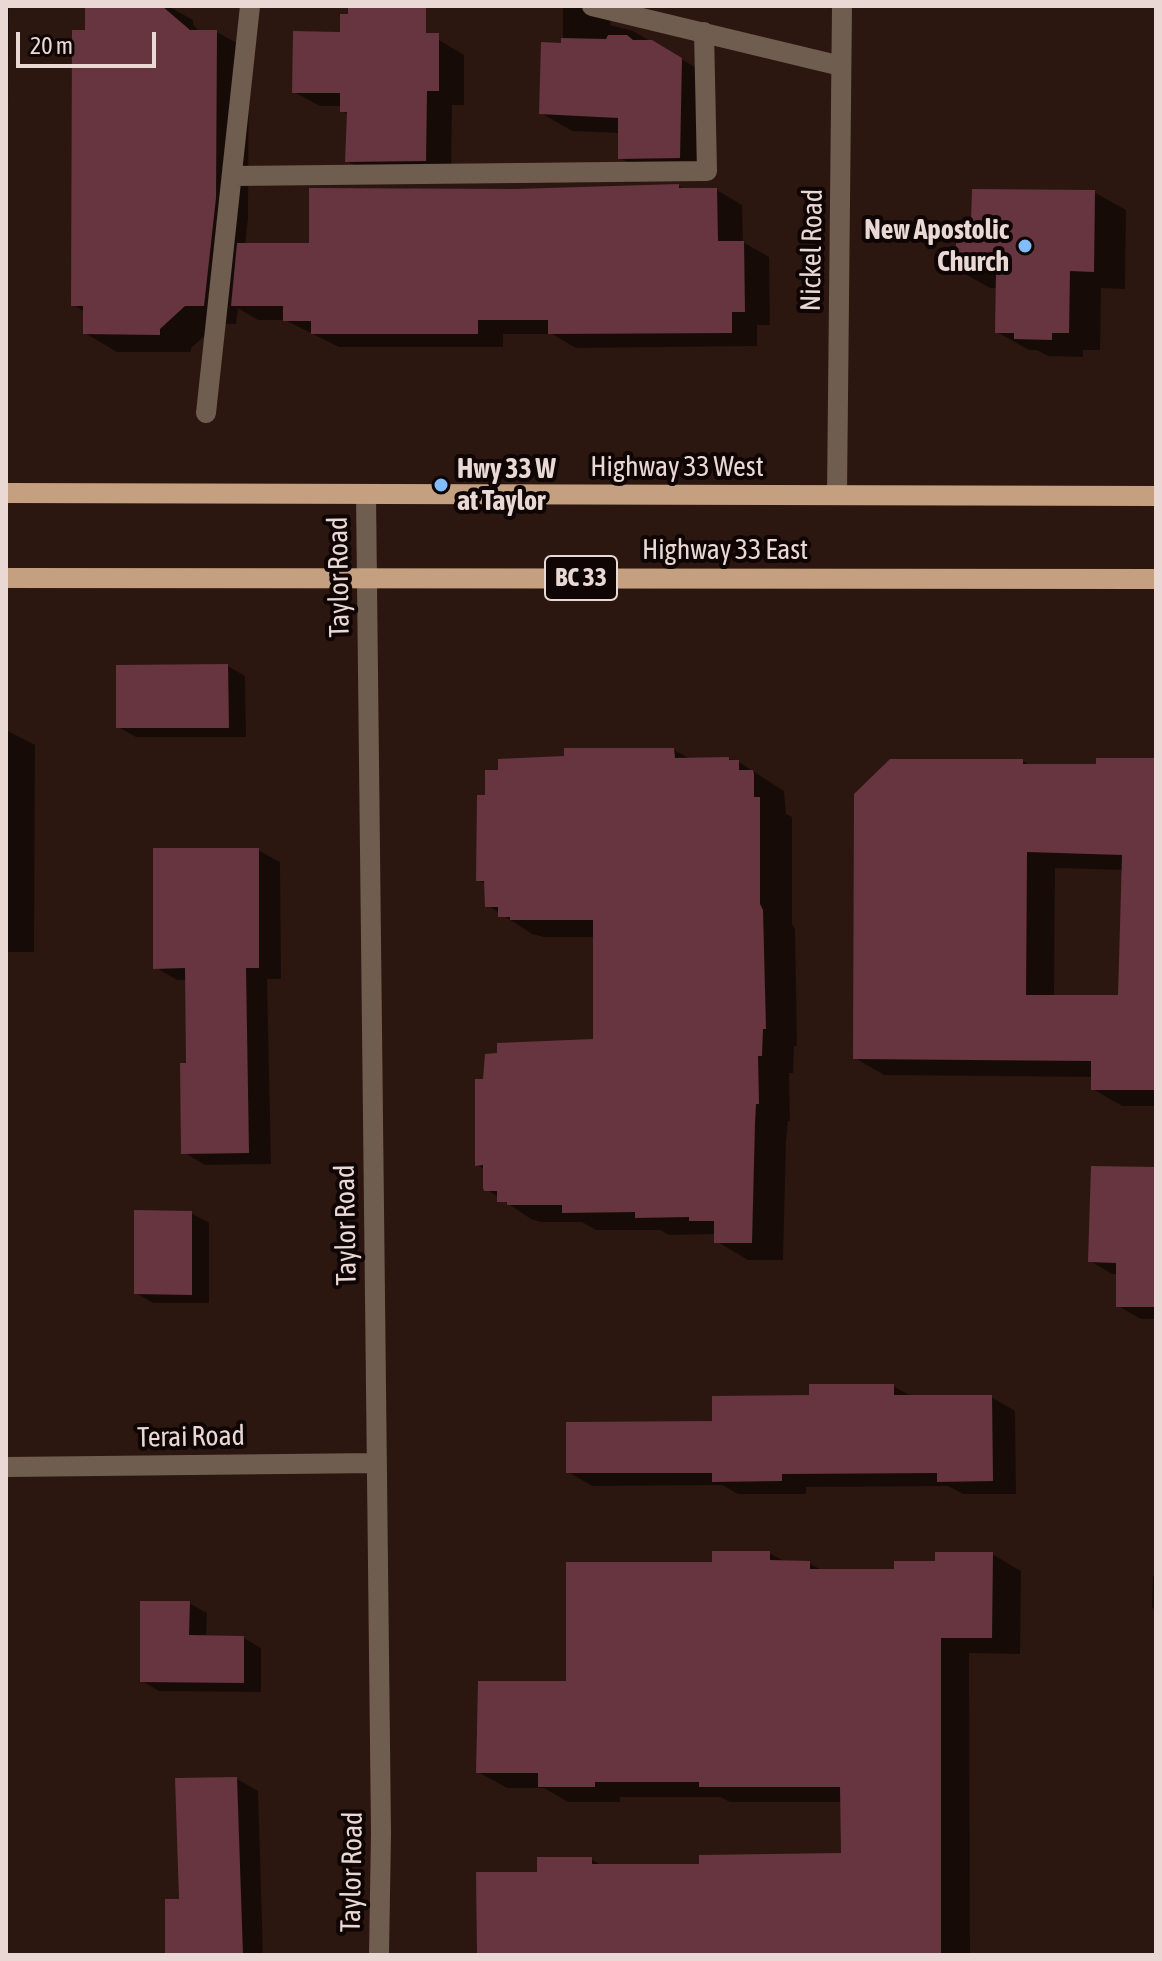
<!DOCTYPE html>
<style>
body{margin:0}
#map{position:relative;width:1162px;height:1961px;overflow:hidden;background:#2c1610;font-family:"Asap Condensed",sans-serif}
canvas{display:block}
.frame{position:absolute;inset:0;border:8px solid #e9d8d4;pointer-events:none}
.scale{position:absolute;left:16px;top:32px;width:140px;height:36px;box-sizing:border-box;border:4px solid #e9d8d4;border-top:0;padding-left:10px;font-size:24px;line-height:28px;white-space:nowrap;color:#e9d8d4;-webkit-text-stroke:6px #0e0504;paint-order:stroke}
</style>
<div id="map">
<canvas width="1162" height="1961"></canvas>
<div class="frame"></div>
<div class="scale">20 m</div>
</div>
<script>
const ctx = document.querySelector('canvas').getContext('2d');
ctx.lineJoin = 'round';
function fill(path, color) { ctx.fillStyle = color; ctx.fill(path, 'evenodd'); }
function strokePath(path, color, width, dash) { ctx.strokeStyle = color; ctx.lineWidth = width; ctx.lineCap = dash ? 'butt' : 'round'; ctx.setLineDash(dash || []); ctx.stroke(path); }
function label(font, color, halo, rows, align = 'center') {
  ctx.font = font + ' "Asap Condensed",sans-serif'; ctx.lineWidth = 8; ctx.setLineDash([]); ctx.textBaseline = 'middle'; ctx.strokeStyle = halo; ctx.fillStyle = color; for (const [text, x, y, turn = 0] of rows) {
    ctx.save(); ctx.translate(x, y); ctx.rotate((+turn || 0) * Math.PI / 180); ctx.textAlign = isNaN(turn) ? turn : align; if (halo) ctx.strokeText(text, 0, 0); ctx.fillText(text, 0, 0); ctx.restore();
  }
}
const shadow = new Path2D(`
 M6,6h3l-1,106h-2z
 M87,6h81l25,14v5l7,7h17l32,18 -1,168 -3,27h66l204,-54 164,-5 7,4h31l25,15 1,37 26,15 1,68h-13v21l-181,2 -24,-14h-49v13h-164l-54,-27h-27l-20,-12 -2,16h-18l-27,24v4h-74l-32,-19v-21l-12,-7z
 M563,6h28l20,12 -1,7 23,6 79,46 -2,98h-60l-30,-17v-25l-48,-2 -31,-18 22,-68z
 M439,40l25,15v50h-12l-1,69 -79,1 -25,-14 2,-46 -7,-4v-5h-22l-26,-14z
 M1094,192l32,18 -1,79 -24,-1 -1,62h-17v7l-35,-1 -11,-6h-8l-32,-18v-44h-7l-32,-18 15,-47z
 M228,666l17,10 1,61h-110l-18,-10z
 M6,730l29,15 -1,207h-28z
 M674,750l18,10 37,-1 10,3 45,29 2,23 6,3v107l3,5 2,117h-3l-1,27h-4l1,48h-2l-2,21 -3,118h-35l-32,-19v-7l-47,1 -9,-5h-64l-14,-8h-41l-10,-3 -45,-30 -1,-20 -8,-4 8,-84 14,-26 96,-14v-104h-51l-12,-3 -45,-29 -1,-21 -8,-4z
 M1156,760v346h-34l-29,-17v-12l-209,-2 -29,-17 168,-297 8,5h67zM1055,868l68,2 -3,127h-66z
 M258,850l22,12 1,117h-14l4,185 -66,1 -22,-13 5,-87 -1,-85h-10l-22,-13z
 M1156,1169v150h-15l-23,-13v-32h-6l-22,-13z
 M191,1213l18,10v80h-56l-17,-10z
 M893,1386l20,11h78l24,14 1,83h-53l-15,-8 -142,1v7h-68l-16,-9 -130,1 -24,-14 146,-49 97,-26z
 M769,1553l17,9 23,1 14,8h72l97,-17 29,17 -1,83 -51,-1 1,302h-491l60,-81 52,-15 12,7h98l142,-11 -1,-53h-112l-10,-5h-100v5h-52l-24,-14h-37l-29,-16 90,-89 146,-119z
 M1153,1576h3v34l-4,-2z
 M189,1603l18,10 -1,25h38l17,10v44l-102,-1 -17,-10z
 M237,1779l21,12 5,164h-96l14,-54z`);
const building = new Path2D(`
 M85,6h77l28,24h27l-1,168 -12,108h-19l-25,23v6l-77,-1v-28h-12l1,-276h13z
 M348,6h78v27h13v58h-12l-1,70 -81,1 2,-50h-7v-19h-48l1,-62 47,1v-18h8z
 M608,35h19l6,5h19l30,18 -2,100 -62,1v-41l-79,-4 2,-72 20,1v-5l45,1z
 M679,184v4h38l1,53h26l1,71h-13v21l-184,1v-14h-70v14h-167v-13h-28v-15h-52l6,-63h72v-55l206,1z
 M972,189l123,1 -1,82 -24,-1 -1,62h-17v7l-38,-1v-6h-19l1,-61 -40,-1v-50h15z
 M228,664l1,64h-113v-63z
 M564,748h110l1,10 54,-1v3h10v10h14l1,4v23h6v107l3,6 3,119h-3l-1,27h-4l1,48h-3l-1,19 -3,120h-38v-22h-25v-4l-54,1v-6l-73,1v-8h-55v-3h-10v-11h-13l-1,-3v-23l-8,1v-87h8l2,-25 12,-1v-10l96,-4v-119h-83v-3h-12v-10h-13l-1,-26h-8l1,-86h8v-25h13v-11l66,-3z
 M1096,758h60v332h-65v-29l-238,-2 1,-265 36,-35h133v5h73zM1027,852l95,3 -4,140h-92z
 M153,848h106v120h-13l3,185 -68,1 -1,-91h6l-1,-95 -32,1z
 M1091,1166l65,1v140h-40v-44l-28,-1z
 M134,1210l58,1v84l-58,-1z
 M809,1384h85v11h98l1,86 -56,1v-9l-155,1v7l-70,1v-9h-146v-51l146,-1v-25l97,-1z
 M712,1551h58v9l40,1v8h84v-8h41v-9h58l-1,86h-51v317h-464l-1,-83h61v-15h55v7h107v-9l142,-2 -1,-66h-141v-5h-104v5h-57v-14h-62l2,-92h88v-119h146z
 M140,1601h50l-1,34 55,1v47l-104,-1z
 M237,1777l6,178h-78v-56h14l-4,-121z`);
const minor = new Path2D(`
 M592,6l249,60
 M233,176l474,-5 -3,-139
 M206,413l44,-407
 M366,494l15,1339 -2,122
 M837,495l5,-489
 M6,1467l370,-4`);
const major = new Path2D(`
 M6,493l1150,3
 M6,578l1150,1`);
const markers = [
 [1025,246,8,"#80bdfa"],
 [441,485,8,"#80bdfa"]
];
const shields = [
 [581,578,72]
];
const shieldNames = [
 ["BC 33",581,578]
];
const poiNames = [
 ["New Apostolic",1009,230],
 ["Church",1009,262],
 ["Hwy 33 W",457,469,"left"],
 ["at Taylor",457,501,"left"]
];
const streetNames = [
 ["Nickel Road",812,250,-89],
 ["Highway 33 West",677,467],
 ["Highway 33 East",725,550],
 ["Taylor Road",339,577,-91],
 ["Taylor Road",346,1225,-91],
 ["Terai Road",191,1437,-1],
 ["Taylor Road",352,1872,-89]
];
fill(shadow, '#0007');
fill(building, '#663540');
strokePath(minor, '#6f5e4f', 20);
strokePath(major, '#c4a080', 20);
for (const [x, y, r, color] of markers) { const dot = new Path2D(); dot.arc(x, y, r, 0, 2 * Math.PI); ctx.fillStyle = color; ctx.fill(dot); strokePath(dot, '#0e0504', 3); }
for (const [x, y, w] of shields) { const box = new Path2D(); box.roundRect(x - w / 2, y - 22, w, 44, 6); ctx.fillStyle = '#0e0504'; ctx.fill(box); strokePath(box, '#e9d8d4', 2); }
label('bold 26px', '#e9d8d4', null, shieldNames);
label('bold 28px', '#e9d8d4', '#0e0504', poiNames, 'right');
label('28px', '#e9d8d4', '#0e0504', streetNames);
</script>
